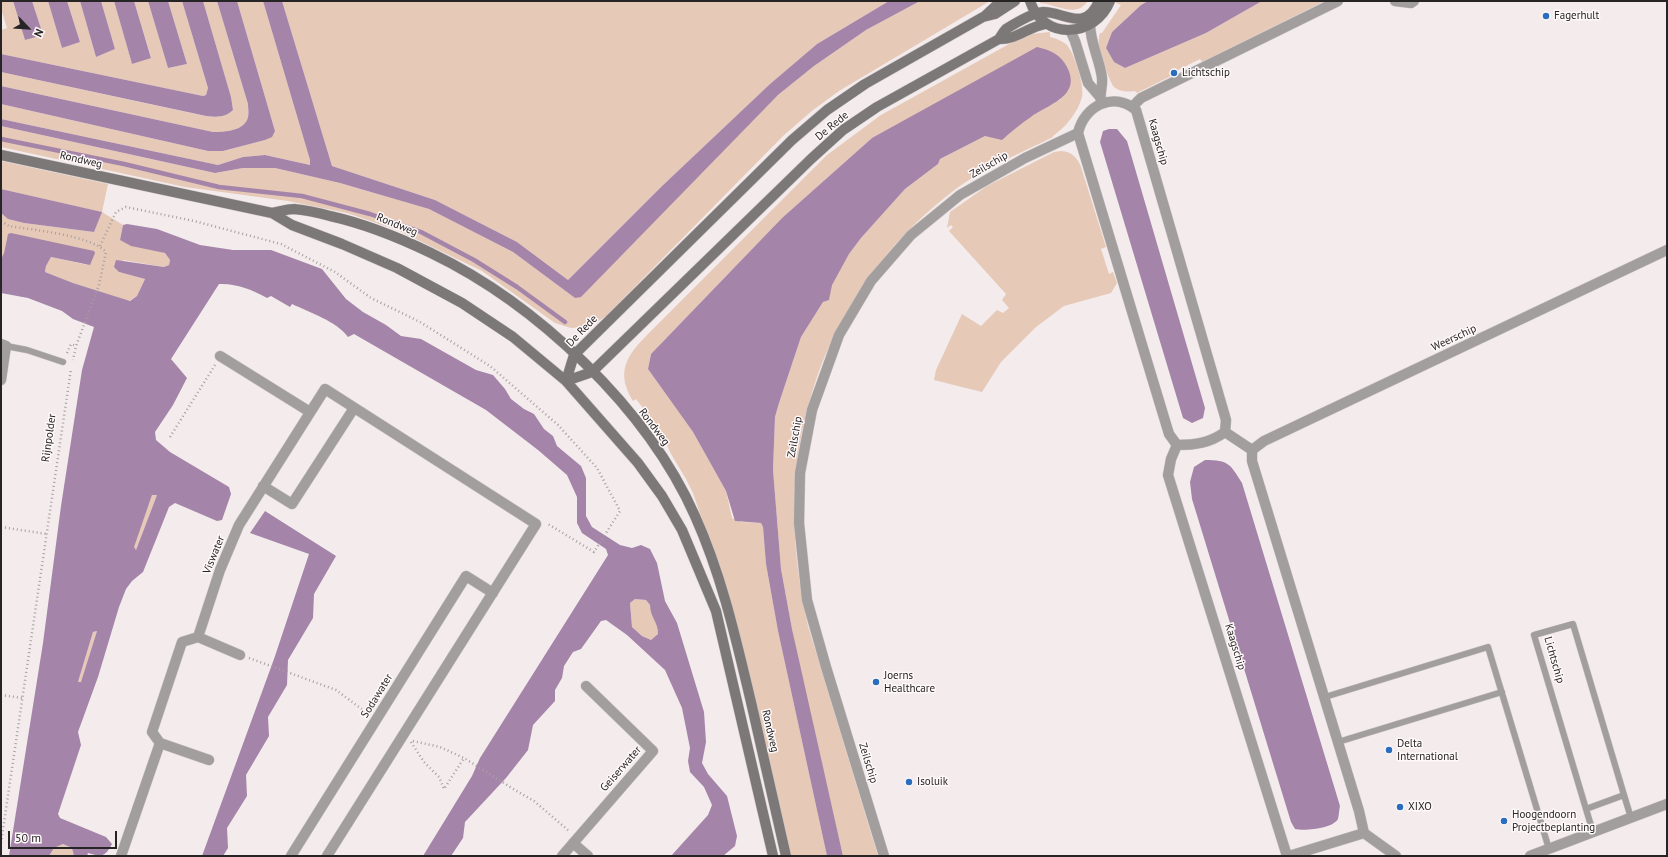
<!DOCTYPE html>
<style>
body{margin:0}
#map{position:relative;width:1668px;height:857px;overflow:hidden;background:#f3ebec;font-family:"PT Sans",sans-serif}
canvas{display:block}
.frame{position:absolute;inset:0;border:2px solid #272425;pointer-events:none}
.north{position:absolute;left:8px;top:8px;width:40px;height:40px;-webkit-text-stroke:3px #fff9fa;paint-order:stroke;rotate:115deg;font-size:11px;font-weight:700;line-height:16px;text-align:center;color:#272425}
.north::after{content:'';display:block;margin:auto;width:14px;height:18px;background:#272425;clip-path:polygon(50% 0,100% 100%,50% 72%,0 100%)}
.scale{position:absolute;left:8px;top:831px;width:109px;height:18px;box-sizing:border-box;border:2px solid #272425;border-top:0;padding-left:5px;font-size:12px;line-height:14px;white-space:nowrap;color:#272425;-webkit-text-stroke:3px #fff9fa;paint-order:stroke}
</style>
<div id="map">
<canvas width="1668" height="857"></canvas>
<div class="frame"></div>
<div class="north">N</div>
<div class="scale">50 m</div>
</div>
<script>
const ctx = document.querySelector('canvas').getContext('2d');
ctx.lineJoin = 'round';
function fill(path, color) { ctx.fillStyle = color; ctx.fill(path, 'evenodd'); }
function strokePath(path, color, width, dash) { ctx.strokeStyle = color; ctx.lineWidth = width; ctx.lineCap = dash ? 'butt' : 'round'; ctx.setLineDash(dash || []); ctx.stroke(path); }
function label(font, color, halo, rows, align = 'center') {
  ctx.font = font + ' "PT Sans",sans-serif'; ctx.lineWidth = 3; ctx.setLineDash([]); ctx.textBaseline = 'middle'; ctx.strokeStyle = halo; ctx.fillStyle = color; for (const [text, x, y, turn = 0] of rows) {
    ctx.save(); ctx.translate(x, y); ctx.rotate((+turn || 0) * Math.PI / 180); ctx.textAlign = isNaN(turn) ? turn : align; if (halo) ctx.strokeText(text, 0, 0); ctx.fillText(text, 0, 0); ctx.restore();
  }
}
const green = new Path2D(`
 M1,1h12l12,39 17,-6 -10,-33h16l14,47 18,-6 -13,-41h13l16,56 19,-8 -14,-48h13l18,63 19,-7 -17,-56h14l20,67 19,-4 -19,-63h14l26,87 -2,7 -3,1 -202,-42v-24l6,-2 -6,-19z
 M203,1h14l31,103c0,4 1,9 0,13 -3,14 -24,15 -35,15l-212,-46v-14l204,44c11,1 20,2 28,-6l-2,-13z
 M237,1h26l47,159v5l-45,-10 -22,2 -25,8 -217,-46v-15l207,47h15l42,-11 10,-9z
 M282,1h607l-72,43 -47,40 -109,103 -93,93 -51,-38 -82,-42 -103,-34z
 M920,1h70l-151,90 -26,19 -30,26 -177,180 -12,8 -12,3 -11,1 -16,-5 -73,-52 -85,-41 -50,-17 -59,-12 -103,-14 -184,-40v-21l214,47 28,-5h32l65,15 89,26 84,43 62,46 203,-203 36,-29 52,-36z
 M1040,1h48c-13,18 -31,3 -48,2z
 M1116,1h32l-7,4 -29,27 -6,16 8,14 11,6 81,-35 56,-32h63l-123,61 -2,-3 -28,14 1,2 -36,18 -2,-2c-7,1 -15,1 -21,-4 -5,-6 -14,-34 -15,-42 -1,-4 0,-8 1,-12h2l19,-28 -5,-2z
 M1050,32v5c5,1 12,4 16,7 8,7 19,43 16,53 -4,15 -16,30 -29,39v1c-32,16 -67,30 -96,51 -29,22 -57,48 -79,78 -8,11 -15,24 -22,36 -8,13 -17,26 -24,39 -10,19 -17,41 -23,62 -21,74 -18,148 -1,223l70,230h-35l-46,-200 -16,-87 -8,-99 2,-53 4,-14 22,-66 22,-35 6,-3 2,-14 18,-31 12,-16 44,-49 33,-25 2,-5 45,-23 31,-9 16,-11 29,-17 -189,39 -90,80 -131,136 -3,15 45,63 33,59 6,27 9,4 20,1 2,4 3,37 12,67 49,225h-39l-62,-267 -33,-96 -7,-14 -15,-25 -11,-24 -24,-31 -3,2c-18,-29 -6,-46 15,-67l179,-179 54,-40 130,-72 20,-9z
 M1061,151c11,1 16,6 20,16l25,80 -5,2 8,25 4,-2 4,11 -6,10 -47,13 -28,21 -35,35 -19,30 -48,-12 2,-10 26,-56 19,12 16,-16 6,3 6,-5 -7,-8 4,-6 -57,-63 4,-4 -2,-2 -4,3 3,-16 37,-26 67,-34z
 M1,161l107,23 -6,28 21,13 -3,15 45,13 5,7 -1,5 -5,2 -41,-7 -4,12 26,7 -8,17 -8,5 -56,-18 -28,-11 1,-6 5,-9 37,8 -81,-27 -3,15 -3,6v-46l7,6 16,4 70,9 7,-20 -100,-23z
 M152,495h5l-21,55 -3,-3z
 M635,599l11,1 4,5c0,11 8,17 8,29l-7,6 -9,-4 -10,-9 -2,-24z
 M97,631l-16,52 -3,-1 15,-50z
 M63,844l9,4 2,8h-25l5,-8z`);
const water = new Path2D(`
 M13,1h19l11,34 -18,5z
 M48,1h19l13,41 -18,6z
 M80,1h21l14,48 -19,8z
 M114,1h20l17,57 -19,6z
 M148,1h20l19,63 -19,4z
 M182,1h21l28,96 2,13c-8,8 -17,7 -27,6l-205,-44v-18l202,42 3,-1 2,-7z
 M217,1h20l38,130 -3,6 -7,3 -42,11h-15l-207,-47v-18l212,46c11,0 32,-1 35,-15 1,-4 0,-9 0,-13z
 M263,1h19l50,165 103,34 82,42 51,38 93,-93 109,-103 47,-40 72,-43h31l-54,29 -52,36 -36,29 -197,202 -6,1 -62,-46 -84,-43 -89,-26 -65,-15h-32l-28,5 -214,-47v-7l217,46 25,-8 22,-2 45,10v-5z
 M1148,1h114l-56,32 -81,35 -11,-6 -8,-14 6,-16 29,-27z
 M1037,47c13,3 23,7 30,20 15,29 -18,37 -36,50 -11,7 -20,15 -29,23l-17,-4 -45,23 -2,5 -33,25 -44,49 -12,16 -17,31 -3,15 -6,2 -22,35 -22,66 -4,14 -2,53 8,99 11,60 51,227h-16l-49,-225 -12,-67 -3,-37 -2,-4 -26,-2 -9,-30 -33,-59 -45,-63 3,-15 131,-136 90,-80z
 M1109,129h8l10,12 78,267 -2,10 -11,5 -9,-5 -83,-276 3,-11z
 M1,189l101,23 -8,20 -70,-9 -16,-4 -7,-6z
 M127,224l30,5 43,16 33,5h38l51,19 24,30 17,13 23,13 15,11 20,3 55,31 17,5 12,14 6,10 13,10 10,5 10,15 9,7 4,10 24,20 5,12v38l6,11 28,18 12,3 9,-3 9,4 7,14 8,38 12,22 27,89 2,30 -4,21 6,11 19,22 10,40 -2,10 -12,10h-52l37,-41 4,-10 -8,-18 -14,-15 -2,-11 2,-13 -8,-40 -17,-38 -38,-35 -21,-15 -5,1 -20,28 -8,3 -9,14 -2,12 -7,12v11l-22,24 -5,25 -22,28 -41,44 -2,16 -12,18h-28l49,-80 8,-18 128,-203 -2,-6 -24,-16 -5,-10v-26l-10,-22 -29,-25 -52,-40 -132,-76 -6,3c-12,-16 -37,-24 -56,-33l-2,3 -19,-11 -4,2c-14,-8 -31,-15 -48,-14l-48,75 16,19 -14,27 -18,27 1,8 14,12 59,35 2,7 -9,26 -5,1 -42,-18 -6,4 -26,65 -11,9 -6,8 -7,18 -21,70 -20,55 3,13 -23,69 2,4 46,19 6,7c-7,13 -10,13 -24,9l-1,3h-13l-2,-8 -9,-4 -9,4 -5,8h-40l34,-213 18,-137 21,-136 12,-43 -21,-8 -11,-8 -34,-13 -27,-5v-34l3,-6 4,-19 3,-1 83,18 1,2 -5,12 -39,-8 -5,9 -1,6 28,11 57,18 7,-5 8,-17 -26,-7 -5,-5 2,-7 48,7 5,-2 1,-5 -5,-7 -34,-7 -11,-6 3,-15zM152,495h5l-21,55 -2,-3zM635,599l11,1 4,5c0,12 8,17 8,29l-7,6 -9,-4 -10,-9 -2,-24zM97,631l-16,51h-3l15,-50z
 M1205,460c24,0 25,4 37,23l98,323c-1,4 -1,9 -2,13 -6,10 -33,12 -43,10l-4,-7 -99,-323 -2,-17 4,-15z
 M265,511l71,45 -22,38 -1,24 -25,42 -1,25 -19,32 1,19 -23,39 1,21 -20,32 1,20 -5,8h-21l72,-197 35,-105 -59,-21z`);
const stream = new Path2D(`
 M1,139l123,25 95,23 83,9 68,18 51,18 53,28 43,27 48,35`);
const path = new Path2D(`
 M1,221l8,5c24,4 81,9 97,26l-7,33 -23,61 -3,14
 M100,246l16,-34 10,-5 68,14 87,23 54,28 36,26 49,24 70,44 68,59 39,43 23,43 -26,41 -46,-28
 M67,353l4,-9 5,2
 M170,437l45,-72
 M1,527l46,7
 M249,658l87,32 31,23
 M1,695l21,3
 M413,741l27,6 24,11 51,32 19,11 35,30
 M411,742l13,20 15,15 5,12 20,-31
 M1,843l70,-474`);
const service = new Path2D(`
 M6,346l21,4 36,12
 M1325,697l163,-50 61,202
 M1338,742l164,-50
 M1586,809l-52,-174 39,-11 51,171
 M1593,832l-7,-23 38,-14 7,23`);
const minor = new Path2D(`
 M1395,1l16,2 3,-2
 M1090,24c0,19 10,36 12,54 1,9 -3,16 -1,25
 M1070,30l5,11 13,42 12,14
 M1132,107l9,-9 197,-97
 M1,344l5,2 -5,34
 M220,356l90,56
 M1177,445c18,0 33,-2 48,-13
 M1252,450l12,-9 403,-191
 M263,486l29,18 62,-96
 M198,637l42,18
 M160,743l49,17
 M1364,833l32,23
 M573,843l15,13
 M121,856l39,-113 -8,-11 30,-90 16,-5 22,-67 19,-45 86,-136 211,135 -209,332
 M291,856l175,-280 27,17
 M562,856l91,-105 -67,-65
 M884,856l-58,-189 -19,-67 -8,-77 1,-50 12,-63 27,-75 32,-54 40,-46 49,-40 65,-37 53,-25
 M1287,856l-119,-381 3,-16 6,-14 -8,-11 -91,-301c6,-27 35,-42 58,-23l90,310 -1,12 27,18v11l107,350 5,22
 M1289,856l75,-23
 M1530,856l137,-52`);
const secondary = new Path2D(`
 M1030,1c13,40 65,37 80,0
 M985,16l16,-15
 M999,39c17,1 29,-12 46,-15
 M1,155l271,58 20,12 50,19 55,24 65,35 51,34 53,44 72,82 24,33 20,34 34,81 57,245
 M272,213c7,-1 15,-4 22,-4 12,1 25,4 36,7 36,8 68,21 101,37 106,51 216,155 264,263 27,60 41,123 56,186 12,51 23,103 35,154
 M566,381l26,-9 219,-213 32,-29 34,-23 122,-68c2,-3 4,-7 7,-10 8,-5 27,-16 37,-17 20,-1 42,22 56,-11
 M566,381l8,-26 218,-215 35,-30 38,-26 118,-67 12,-3 20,-13`);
const markers = [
 [1546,16,4,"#2a6dbf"],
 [1174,73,4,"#2a6dbf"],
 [876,682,4,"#2a6dbf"],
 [1389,750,4,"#2a6dbf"],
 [909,782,4,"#2a6dbf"],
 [1400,807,4,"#2a6dbf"],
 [1504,821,4,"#2a6dbf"]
];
const poiNames = [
 ["Fagerhult",1554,16],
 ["Lichtschip",1182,73],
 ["Joerns",884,676],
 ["Healthcare",884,689],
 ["Delta",1397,744],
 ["International",1397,757],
 ["Isoluik",917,782],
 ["XIXO",1408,807],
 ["Hoogendoorn",1512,815],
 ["Projectbeplanting",1512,828]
];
const streetNames = [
 ["De Rede",832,126,-39],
 ["Kaagschip",1158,142,74],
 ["Rondweg",81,160,13],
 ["Zeilschip",989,165,-30],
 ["Rondweg",397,225,22],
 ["De Rede",582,331,-46],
 ["Weerschip",1454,338,-25],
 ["Rondweg",654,427,53],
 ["Zeilschip",795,437,-80],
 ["Rijnpolder",49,438,-82],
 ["Viswater",214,555,-68],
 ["Kaagschip",1235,647,73],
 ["Lichtschip",1554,660,74],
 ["Sodawater",377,696,-58],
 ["Rondweg",770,731,77],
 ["Zeilschip",868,763,73],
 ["Geiserwater",621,769,-49]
];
fill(green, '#e6c9b7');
fill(water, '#a584a9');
strokePath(stream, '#a584a9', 4.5);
strokePath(service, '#cec7c8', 7);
strokePath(minor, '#cec7c8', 11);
strokePath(secondary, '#cec7c8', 11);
strokePath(path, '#a6a0a1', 2.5, [1, 3]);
strokePath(service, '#a19e9d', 6);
strokePath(minor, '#a19e9d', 10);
strokePath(secondary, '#7c7877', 10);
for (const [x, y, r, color] of markers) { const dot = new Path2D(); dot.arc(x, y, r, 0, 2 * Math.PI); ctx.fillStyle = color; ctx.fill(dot); strokePath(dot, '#fff9fa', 1.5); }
label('11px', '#272425', '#fff9fa', poiNames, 'left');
label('11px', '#272425', '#fff9fa', streetNames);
</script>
